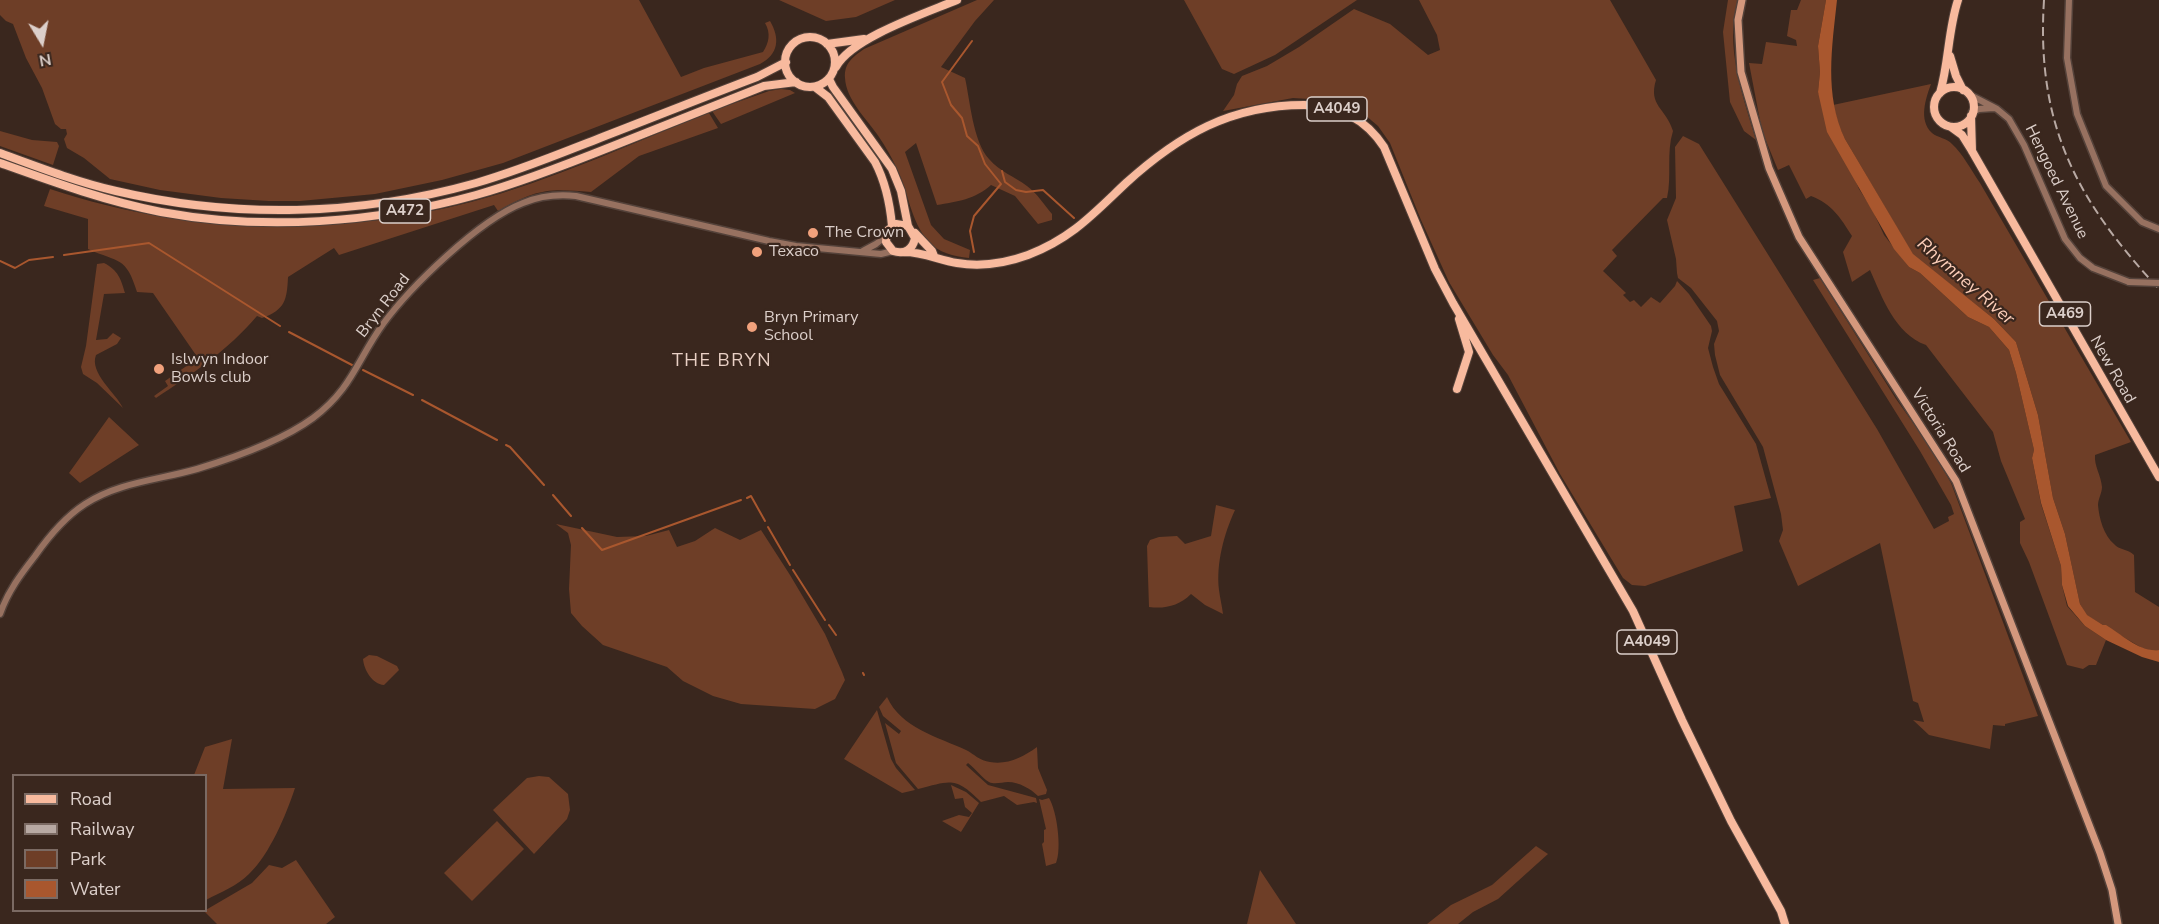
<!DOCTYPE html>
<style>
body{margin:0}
#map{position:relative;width:2159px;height:924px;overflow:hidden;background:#3a271e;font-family:"Nunito Sans",sans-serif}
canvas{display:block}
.legend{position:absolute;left:12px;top:774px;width:195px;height:138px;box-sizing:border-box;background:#3a271e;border:2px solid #7b6a63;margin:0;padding:8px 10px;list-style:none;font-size:18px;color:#dccfca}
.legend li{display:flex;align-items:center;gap:12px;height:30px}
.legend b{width:30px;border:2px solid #7b6a63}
.north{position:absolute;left:12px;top:12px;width:60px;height:60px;-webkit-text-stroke:4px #3a271e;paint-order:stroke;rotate:170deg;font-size:16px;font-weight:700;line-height:24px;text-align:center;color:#dccfca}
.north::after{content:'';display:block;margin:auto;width:21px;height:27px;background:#dccfca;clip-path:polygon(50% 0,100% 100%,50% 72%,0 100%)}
</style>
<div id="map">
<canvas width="2159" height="924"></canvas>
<ul class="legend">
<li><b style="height:8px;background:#f8ba9e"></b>Road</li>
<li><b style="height:8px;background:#b8a9a3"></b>Railway</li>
<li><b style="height:16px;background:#6e3e27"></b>Park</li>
<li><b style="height:16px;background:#a9572e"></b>Water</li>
</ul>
<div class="north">N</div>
</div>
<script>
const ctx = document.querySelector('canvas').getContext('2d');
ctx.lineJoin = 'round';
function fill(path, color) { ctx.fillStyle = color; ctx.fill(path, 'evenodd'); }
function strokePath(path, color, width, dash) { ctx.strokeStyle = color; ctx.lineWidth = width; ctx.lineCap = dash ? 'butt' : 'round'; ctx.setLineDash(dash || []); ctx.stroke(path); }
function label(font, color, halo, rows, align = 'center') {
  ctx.font = font + ' "Nunito Sans",sans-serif'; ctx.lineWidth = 4.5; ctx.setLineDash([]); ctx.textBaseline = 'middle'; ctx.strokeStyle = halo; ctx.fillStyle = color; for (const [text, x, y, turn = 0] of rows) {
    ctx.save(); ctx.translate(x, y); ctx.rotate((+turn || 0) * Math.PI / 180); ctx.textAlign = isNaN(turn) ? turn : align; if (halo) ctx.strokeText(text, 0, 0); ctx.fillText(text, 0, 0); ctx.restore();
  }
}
const green = new Path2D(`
 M0,0h639l42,77 23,-9 59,-16c6,-9 8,-19 2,-29l5,-2c10,17 9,33 -10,43l-257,99 -61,17 -67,14 -75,7h-31l-48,-3 -61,-8 -50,-11 -26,-21 -17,-10 -3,-9 3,-5 -1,-5h-5l-6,-5 -13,-36 -16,-30 -13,-34 -7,-3 -6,-6z
 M779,0h116l-39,17 -30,4z
 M977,0h17l-19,21 -34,46 24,11c5,22 8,64 24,81 11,13 25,17 38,27 10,7 18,20 25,28v6l-14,4 -23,-28 -24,-11c-15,14 -35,17 -54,20l-21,-62 -11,9 26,73 13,14 26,11 -1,8c-16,-2 -30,-5 -41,-17 -18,-21 -19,-48 -31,-72 -5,-11 -11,-22 -18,-32 -12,-18 -33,-37 -34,-59 -1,-15 8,-21 19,-29z
 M1184,0h173l-82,55 -41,19 -12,-5z
 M1419,0h191l46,80c-8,26 10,28 17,51 -7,22 -1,45 -6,67h-4l-51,52 5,6 -14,15 23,22 -3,2 7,7 4,-2 7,7 10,-10 9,6 15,-17 2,-5 12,13 22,32 1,5 -4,17 5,19 6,17 37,60 15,54 -37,8 9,45 -98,35 -13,-1 -9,-7 -63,-104 -52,-99 -15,-20 -44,-73 -28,-62 -31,-77 -12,-17 -20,-17 -31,-9 -34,-2 -70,13 11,-16 3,-11 5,-8 25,-10 32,-19 55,-38 36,15 38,31 12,-5 -3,-15z
 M1728,0h10c-14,46 5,96 18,140l-12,-9 -14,-29 -7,-70z
 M1801,0h25l-8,46 2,26 -2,20 41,97 13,20 12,26 25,32 11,6 48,44 21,10 20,23 7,23 18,77 -2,8 9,46 20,62 1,19 5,21 18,20 21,14 -10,25h-7l-6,4 -16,-4 -38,-103 -9,-19v-21l5,-3 -24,-58 -8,-29 -67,-87c-31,-11 -44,-48 -56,-75l-18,12 -9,-30 9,-16c-12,-19 -20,-32 -41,-40l-5,3 -17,-34 -11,5 -16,-39 -13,-68 13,1 4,-22 31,4 -1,-6 -9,-4 4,-26h6z
 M1931,84c-5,14 -13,36 1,49 6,5 15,5 20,11 11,10 19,26 28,39l151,259 -36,13c-1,11 6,20 7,32 0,6 -4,12 -4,18 1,13 6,31 16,39 5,6 14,5 20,11l1,37 24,15v43l-7,1 -10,-3 -56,-33 -6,-11 -15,-70 -12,-36 -15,-83 -22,-73 -22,-23 -81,-64 -68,-116 -6,-12 -6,-22z
 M781,89l9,1 5,3 -74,31 -9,-13 57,-20z
 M709,113l9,15 -79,28 -48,36c-44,-4 -54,-3 -93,19l-4,-6 -155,50 -5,-7 -46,29c-1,23 -3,33 -26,41l-5,-2c-29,34 -63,57 -101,82l-2,-2 14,-10 -3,-5 33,-23 -45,-65 -16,-1c-11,-36 -18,-29 -49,-43v-30l-44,-13 6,-17c136,45 281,49 421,13 80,-21 161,-59 238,-89z
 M0,131l32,9 25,2 2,4 -6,19 -53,-19z
 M1683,136l16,8 178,285 57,100 15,-8 -1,-4 6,-3 -3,-9 -31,-54 -107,-171 7,-2 76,121 35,49 20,35 87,233 -33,8v2l-12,-1 -3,24 -61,-14 -16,-15 11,2 -6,-19 -5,-2 -33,-158 -82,43 -19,-45 4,-11 -2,-16 -18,-67 -43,-72 -5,-20 -1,-11 5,-13 -2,-10 -26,-33 -13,-10 -1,-5 -1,-14 -9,-39 9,-22 -1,-51z
 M104,263c14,7 17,16 21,30l-21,1 -8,46 11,-1 6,-6 8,5 -4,6 -21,11c-7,18 20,38 27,53l-26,-25 -14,-9 -2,-7 5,-21 11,-82z
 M109,417l30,28 -59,38 -11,-10z
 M1216,505l19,5c-11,24 -19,53 -16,80 1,8 3,16 4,24l-18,-9 -14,-11c-12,12 -26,15 -42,13l-2,-61 3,-6 9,-3 18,-1 8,8 26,-8z
 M556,524l61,13 29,-1 23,-6 8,17 18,-6 20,-13 25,12 21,-10 29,45 35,59 17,38 3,8 -10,19 -20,10 -74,-5 -28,-8 -30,-15 -16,-14 -64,-22 -21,-19 -11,-13 -2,-24 2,-44 -3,-12z
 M369,655l8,1 20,10 2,4 -15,15c-12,-1 -20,-15 -21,-26z
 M887,697c14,31 51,40 79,53 8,4 14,11 24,12 18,3 33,-5 47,-15l1,21 9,22 -1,4 -8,2c-7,-7 -19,-14 -30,-14 -6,0 -13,3 -19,0 -6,-3 -14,-14 -21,-19l-2,2 22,20 48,13 1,5 -3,-1 -17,3 -13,-9 -23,6c-26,-26 -30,-21 -63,-13l-22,-26 -11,-40 14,11 2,-3 -18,-15 -4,-9z
 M877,710l14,49 5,9 19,22 -13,3 -58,-34z
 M232,739l-9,50 72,-1c-9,27 -25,66 -46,86 -12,12 -28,18 -43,26v-124l-12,-1 11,-28z
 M539,776l10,1 19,17 2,16 -3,9 -33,35 -41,-44 34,-32z
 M951,785l15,7 13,11 -18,29 -19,-11 17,-6 10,2 3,-4 -7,-6 -2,-9 -8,1z
 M1049,798c8,13 13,51 7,65l-10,3 -4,-22 2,-2v-12l2,-1 -7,-30 3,1z
 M497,821l27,28 -52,52 -28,-28z
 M1536,846l12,8 -50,45 -25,13 -15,12h-31l24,-19 41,-20z
 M296,860l39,57 -9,7h-109l-13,-13 48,-28 17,-18 13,3z
 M1260,870l36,54h-49z`);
const water = new Path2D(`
 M1826,0h11c-5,47 -13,95 8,139l68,115 81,65 22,23 22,73 15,83 12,36 15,70 7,11 16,10h3c15,9 35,28 53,25v12l-17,-5 -36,-17 -21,-14 -17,-20 -6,-21 -1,-19 -20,-63 -9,-45 2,-8 -18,-77 -7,-23 -20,-23 -21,-10 -48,-44 -11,-6 -15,-18 -67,-117 -9,-40 2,-20 -2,-26z`);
const stream = new Path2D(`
 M972,41l-30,41 9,23 11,13 5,18 11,10 7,18 16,20 -27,32 -4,15 4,21
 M1002,171l3,11 11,8 10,2 17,-2 31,28
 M64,255l85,-12 131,83
 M0,261l15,7 14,-8 24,-3
 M289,332l63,33
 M363,370l50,25
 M422,400l75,40
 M506,445l4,2 34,38
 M553,495l18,21
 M747,498l4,-2 14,25
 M768,527l22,38
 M582,528l20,22 139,-50
 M793,570l32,50
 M829,625l7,10
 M863,673l1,2`);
const tertiary = new Path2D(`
 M2069,0l-2,58 10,56 29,72 36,36 17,7
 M1968,94l29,15 12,10 15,26 41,94 15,19 13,10 36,14
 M1972,112l7,-3 15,-1
 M863,251l13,-7 10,-8
 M0,614c8,-23 21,-40 35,-58 14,-20 30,-39 50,-52 34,-22 74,-24 112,-35 36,-11 86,-29 116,-51 39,-29 44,-58 70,-94 28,-38 96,-104 140,-121 17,-7 34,-9 53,-7l193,45 27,5 85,8 12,-3`);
const secondary = new Path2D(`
 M1742,0l-4,20 3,52 28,96 30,69 157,244 144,372 12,37 6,34`);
const primary = new Path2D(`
 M785 62a25 25 0 1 1 50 0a25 25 0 1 1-50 0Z
 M827,44l37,-5
 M1950,56l6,20 7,14
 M836,67c15,-29 90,-54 121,-67
 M829,79l4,8 59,82 9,22 7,35 7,12c-2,11 -10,17 -22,13l-7,-9 1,-11 9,-7 12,2
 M815,87l13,10 47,65c11,21 15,41 17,64
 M1934 107a20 20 0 1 1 40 0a20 20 0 1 1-40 0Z
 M1940,93c9,-31 8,-63 18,-93
 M1971,116l1,35
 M1951,127l11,8 10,16 187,326
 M0,153c38,14 77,29 116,38 119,28 243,25 360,-8 42,-12 83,-29 124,-45 52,-20 104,-41 157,-61l29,-15
 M0,163c53,19 105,38 161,49 103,19 214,11 315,-17 46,-13 92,-31 137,-49 50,-20 101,-40 151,-60l32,-4
 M915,233l17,18 2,5
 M904,252c19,0 35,8 53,11 23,4 49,0 71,-8 44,-17 65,-41 98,-72 53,-48 105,-78 178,-78 34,0 61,13 80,42l51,122 18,34 180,308 49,109 49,101 50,90 4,13
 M1457,389l12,-37 -10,-33`);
const rail = new Path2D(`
 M2044,0c-8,124 32,200 115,289`);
const tertiaryBridge = new Path2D(`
 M2129,282l30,1`);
const markers = [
 [813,233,6,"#f1a17c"],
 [757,252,6,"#f1a17c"],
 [752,327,6,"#f1a17c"],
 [159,369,6,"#f1a17c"]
];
const shields = [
 [1337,109,60],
 [405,211,51],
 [2065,314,51],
 [1647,642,60]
];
const shieldNames = [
 ["A4049",1337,109],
 ["A472",405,211],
 ["A469",2065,314],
 ["A4049",1647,642]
];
const streetNames = [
 ["Hengoed Avenue",2056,182,64],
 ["Bryn Road",384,306,-52],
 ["New Road",2112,370,60],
 ["Victoria Road",1940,431,58]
];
const poiNames = [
 ["The Crown",825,233],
 ["Texaco",769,252],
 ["Bryn Primary",764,318],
 ["School",764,336],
 ["Islwyn Indoor",171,360],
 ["Bowls club",171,378]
];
const waterNames = [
 ["Rhymney River",1965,282,41]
];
const neighbourhoodNames = [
 ["THE BRYN",722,362]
];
fill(green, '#6e3e27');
fill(water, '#a9572e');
strokePath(stream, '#a9572e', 2);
strokePath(tertiary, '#54423a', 9);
strokePath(secondary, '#54423a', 10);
strokePath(primary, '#54423a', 10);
strokePath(tertiary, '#977160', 6);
strokePath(secondary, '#d4987d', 7);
strokePath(primary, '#f8ba9e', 8);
strokePath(rail, '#b8a9a3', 2, [9, 4.5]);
strokePath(tertiaryBridge, '#54423a', 9, []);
strokePath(tertiaryBridge, '#977160', 6);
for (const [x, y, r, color] of markers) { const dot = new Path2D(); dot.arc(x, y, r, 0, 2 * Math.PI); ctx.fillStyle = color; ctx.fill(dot); strokePath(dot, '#3a271e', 2); }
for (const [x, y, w] of shields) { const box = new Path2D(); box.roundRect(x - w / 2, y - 12, w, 24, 4.5); ctx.fillStyle = '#3a271e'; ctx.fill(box); strokePath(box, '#dccfca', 1.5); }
label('bold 15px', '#dccfca', null, shieldNames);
label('16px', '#dccfca', '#3a271e', streetNames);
label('16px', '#dccfca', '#3a271e', poiNames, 'left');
label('italic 18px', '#fcceb9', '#3a271e', waterNames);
ctx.letterSpacing = '1.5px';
label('18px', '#e9d0c5', '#3a271e', neighbourhoodNames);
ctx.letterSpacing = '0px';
</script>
